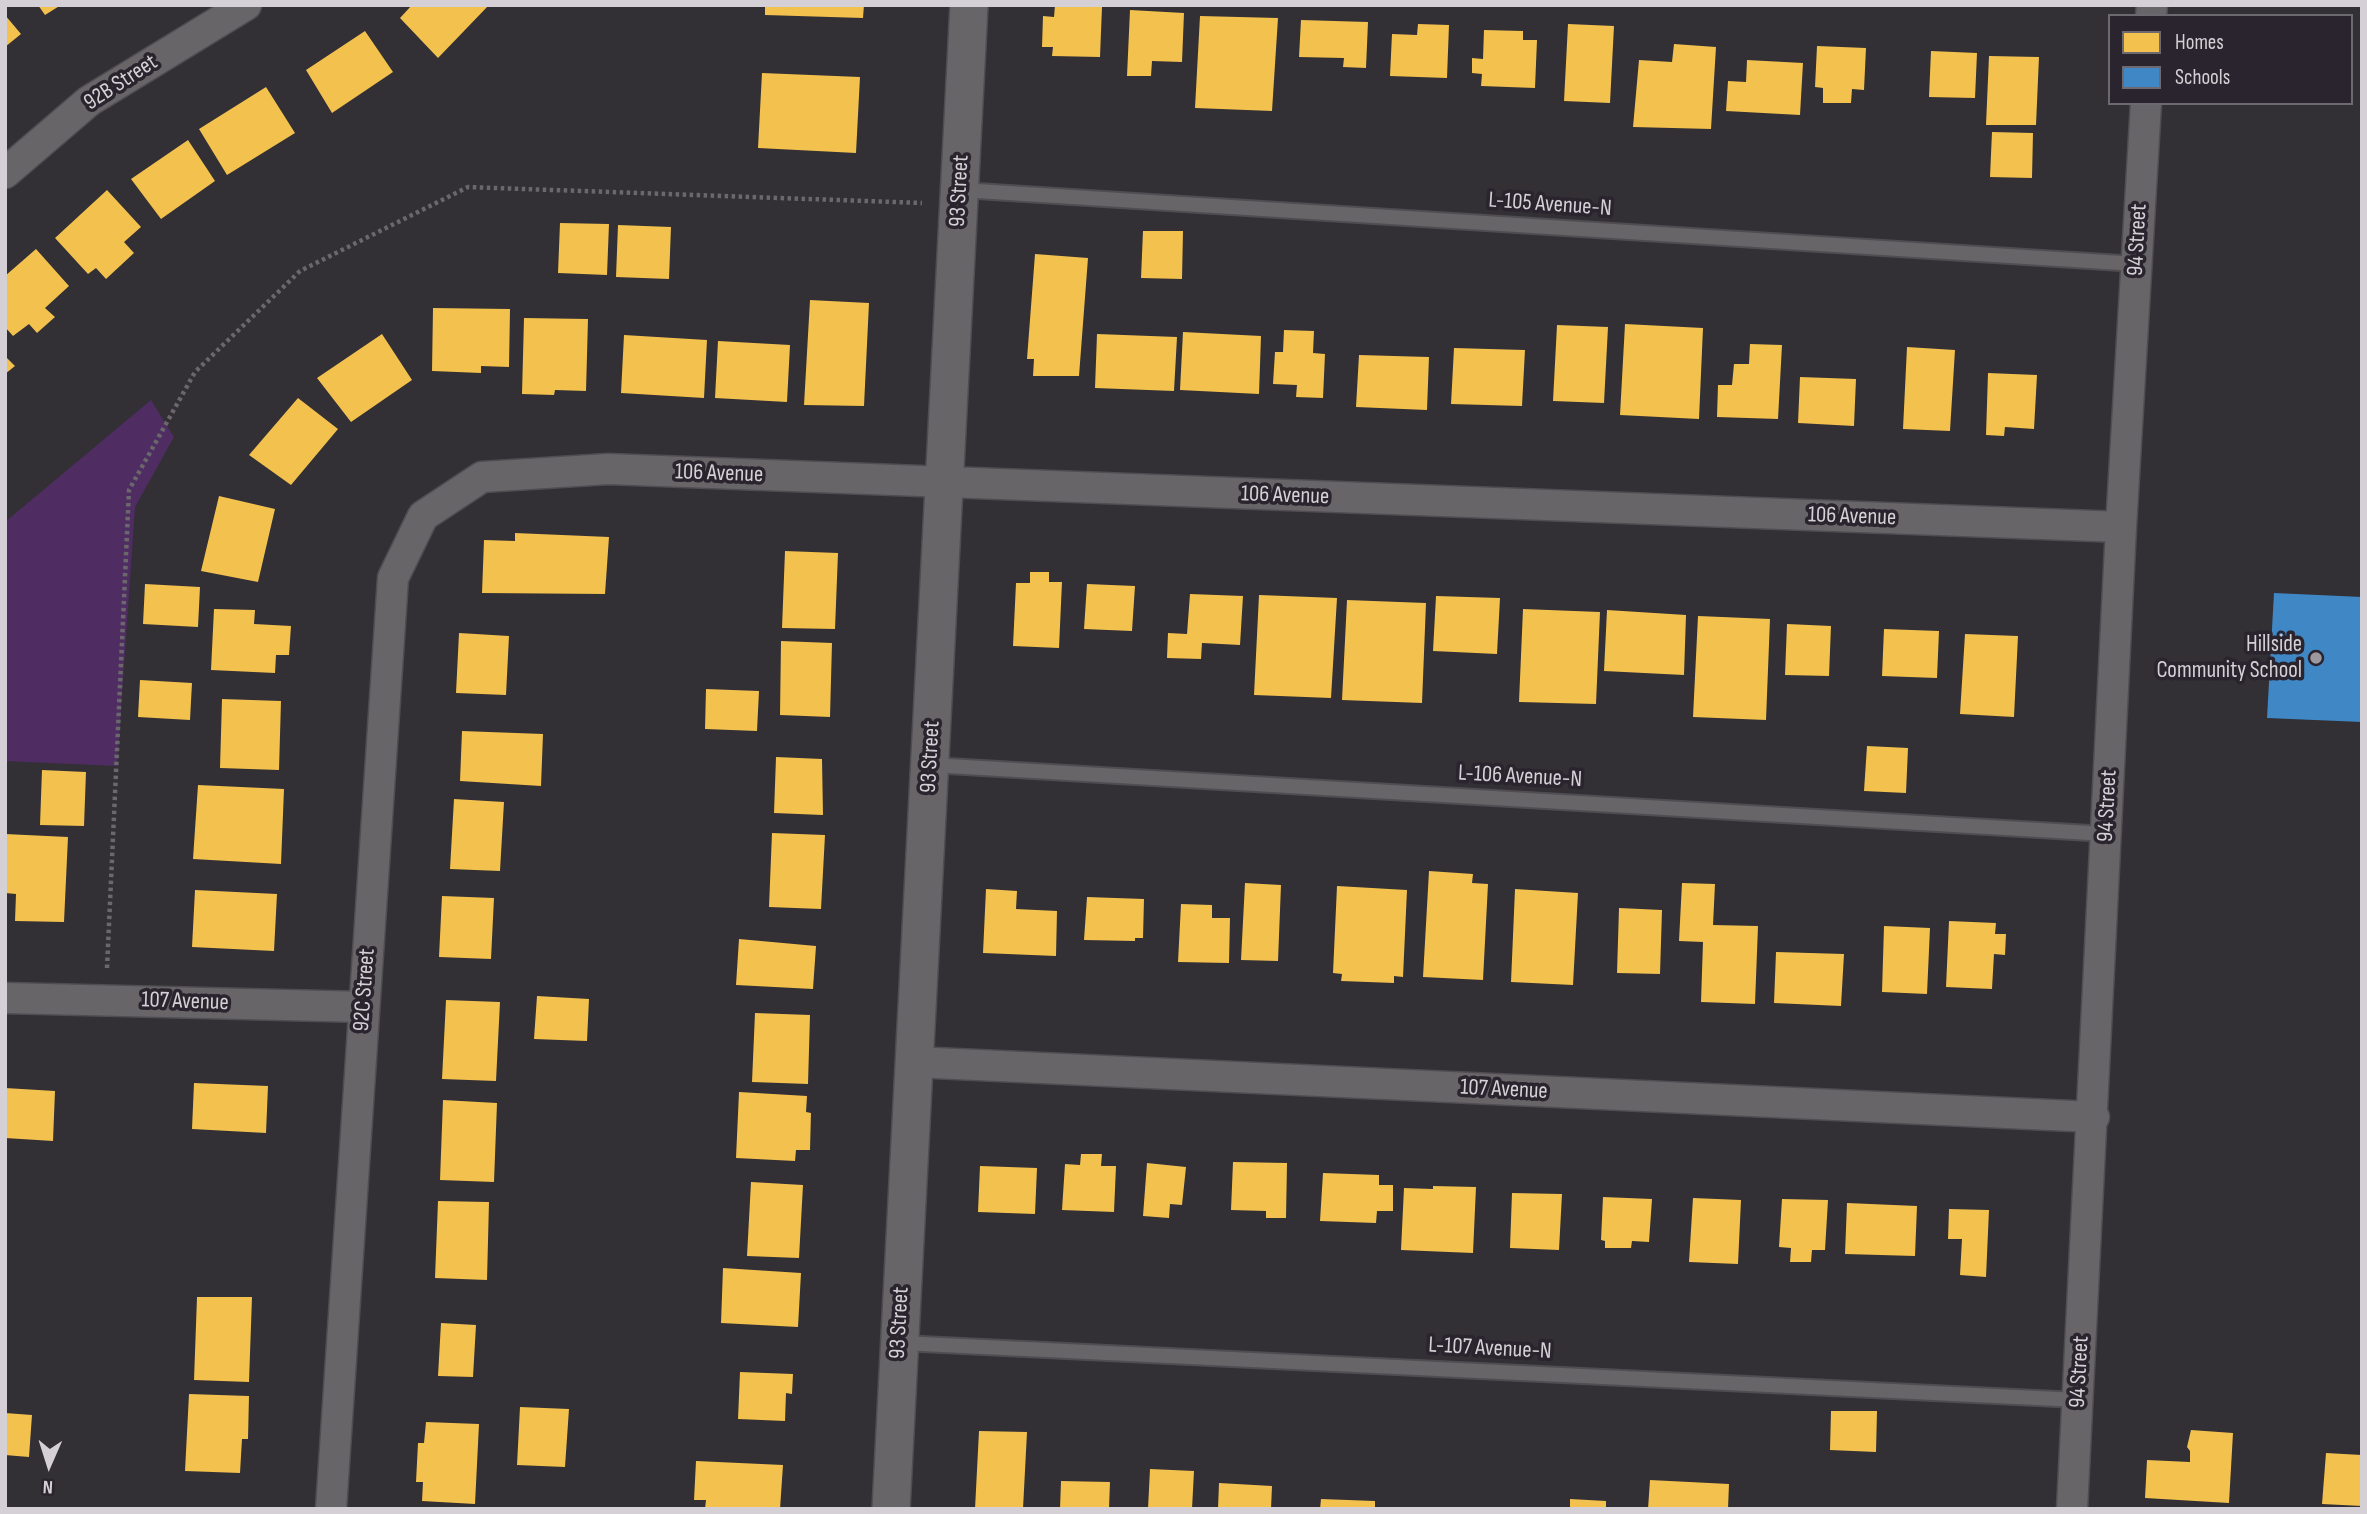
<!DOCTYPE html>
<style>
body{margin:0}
#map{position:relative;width:2367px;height:1514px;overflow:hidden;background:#322f35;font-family:"Sofia Sans Condensed",sans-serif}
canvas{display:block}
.frame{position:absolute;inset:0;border:7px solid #d4d0d6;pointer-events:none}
.legend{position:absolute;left:2108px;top:14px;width:245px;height:91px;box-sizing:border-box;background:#29242d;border:2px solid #6d6971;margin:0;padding:9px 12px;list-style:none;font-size:21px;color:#d4d0d6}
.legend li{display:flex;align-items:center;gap:14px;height:35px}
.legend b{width:35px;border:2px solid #6d6971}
.north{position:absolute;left:14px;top:1430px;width:70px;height:70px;-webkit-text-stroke:5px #29242d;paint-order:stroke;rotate:183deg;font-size:19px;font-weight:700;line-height:28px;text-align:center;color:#d4d0d6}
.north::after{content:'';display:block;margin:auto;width:24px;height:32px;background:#d4d0d6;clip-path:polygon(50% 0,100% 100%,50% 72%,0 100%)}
</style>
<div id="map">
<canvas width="2367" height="1514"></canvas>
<div class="frame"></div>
<ul class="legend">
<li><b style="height:19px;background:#f2c14e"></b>Homes</li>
<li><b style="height:19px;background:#3f88c5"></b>Schools</li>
</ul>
<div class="north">N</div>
</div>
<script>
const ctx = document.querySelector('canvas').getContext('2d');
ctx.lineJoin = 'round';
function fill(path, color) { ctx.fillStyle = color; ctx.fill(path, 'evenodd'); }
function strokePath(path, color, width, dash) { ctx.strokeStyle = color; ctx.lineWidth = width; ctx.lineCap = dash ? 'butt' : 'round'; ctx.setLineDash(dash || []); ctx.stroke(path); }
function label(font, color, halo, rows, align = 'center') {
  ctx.font = font + ' "Sofia Sans Condensed",sans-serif'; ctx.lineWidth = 7; ctx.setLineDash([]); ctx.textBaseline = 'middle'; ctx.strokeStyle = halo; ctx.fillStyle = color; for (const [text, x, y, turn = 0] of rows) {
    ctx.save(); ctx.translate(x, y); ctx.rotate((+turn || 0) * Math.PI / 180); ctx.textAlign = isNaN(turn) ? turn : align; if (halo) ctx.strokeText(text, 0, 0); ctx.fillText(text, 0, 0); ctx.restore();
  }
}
const green = new Path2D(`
 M151,400l23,37 -39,70 -18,259 -112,-5v-239z`);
const homes = new Path2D(`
 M38,5h23l-16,10z
 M412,5h77l-51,53 -38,-40z
 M765,5h99l-1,13 -98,-3z
 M1055,5l47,2 -2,50 -48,-1 1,-9h-11l1,-31 11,1z
 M1130,10l54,3 -2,49 -30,-1 -1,15h-24z
 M5,15l16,19 -16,13z
 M1200,16l78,2 -6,93 -77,-3z
 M1301,20l67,2 -2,46 -23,-1 1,-9 -45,-1z
 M1418,24l31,1 -2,53 -57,-2 2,-42 25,1z
 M1568,24l46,2 -4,77 -46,-2z
 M1484,30l39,1v9h14l-2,48 -54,-2 1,-12 -10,-1v-15l11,1z
 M365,31l28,41 -61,41 -26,-43z
 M1674,44l42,3 -5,82 -78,-2 6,-67 33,2z
 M1817,46l49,2 -2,42 -12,-1 -1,14h-28v-15l-8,-1z
 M1931,51l46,2 -2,45 -46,-1z
 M1989,56l50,1 -3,68h-50z
 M1747,60l56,3 -3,52 -74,-4 2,-30 18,1z
 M762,73l98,4 -4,76 -98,-5z
 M266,87l29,46 -68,42 -28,-46z
 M1992,132l41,1 -1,45 -42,-1z
 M188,140l27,41 -54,38 -30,-40z
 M107,190l34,37 -17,15 10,11 -28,26 -10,-11 -8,6 -33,-36z
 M560,223l49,1 -2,51 -49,-2z
 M618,225l53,2 -2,52 -53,-2z
 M1143,231h40l-1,48 -41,-1z
 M36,249l33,37 -24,22 10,9 -18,16 -8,-9 -16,12 -8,-9v-51z
 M1035,254l53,4 -9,118h-46l1,-17h-7z
 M810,300l59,3 -5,103 -60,-1z
 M433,308l77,1 -1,58 -28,-1v7l-49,-2z
 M524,318l64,1 -2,72 -31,-1 -1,5 -32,-1z
 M1625,324l78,4 -4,91 -79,-4z
 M1557,325l51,2 -4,76 -51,-2z
 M1284,330l30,1 -1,22 12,1 -2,44 -27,-1 1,-12 -24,-1 2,-32h8z
 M1183,332l78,4 -2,58 -79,-4z
 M382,334l30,46 -61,42 -34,-44z
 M1097,334l80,3 -3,54 -79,-3z
 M624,335l83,5 -3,58 -83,-5z
 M718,341l72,4 -3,57 -72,-4z
 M1750,344l32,1 -4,74 -61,-2 1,-32h14l2,-21h15z
 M1907,347l48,3 -5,81 -47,-2z
 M1454,348l71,2 -3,56 -71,-2z
 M1359,355l70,2 -2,53 -71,-3z
 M5,356l10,10 -10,8z
 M1988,373l49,2 -3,54 -29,-2 -1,9 -18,-1z
 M1800,377l56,2 -2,47 -56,-3z
 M298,398l40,31 -47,56 -42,-30z
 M219,496l56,13 -17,73 -57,-11z
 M515,533l94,4 -4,57 -123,-1 2,-53 31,1z
 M785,551l53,2 -3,76 -53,-1z
 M1030,572h19v10h13l-3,66 -46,-2 3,-63h14z
 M145,584l55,3 -2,40 -55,-3z
 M1087,584l48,2 -3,45 -48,-2z
 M1190,594l53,2 -3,49 -38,-2 -1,16 -34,-1 1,-25 19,1z
 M1259,595l78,3 -6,100 -77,-3z
 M1436,596l64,2 -3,56 -64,-3z
 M1347,600l79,3 -4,100 -80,-3z
 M214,609l41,1 -1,14 37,2 -2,29h-13l-1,18 -64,-3z
 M1523,609l77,3 -4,92 -77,-2z
 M1607,610l79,5 -2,60 -80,-4z
 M1698,616l72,3 -4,101 -73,-3z
 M1787,624l44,2 -2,50 -44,-1z
 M1884,629l55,2 -2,47 -55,-2z
 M459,633l50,3 -3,59 -50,-2z
 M1965,634l53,2 -4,81 -54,-3z
 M781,641l51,2 -2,74 -50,-2z
 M140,680l52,3 -2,37 -52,-3z
 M706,689l53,2 -2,40 -52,-2z
 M222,699l59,2 -2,69 -59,-2z
 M462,731l81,3 -2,52 -81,-5z
 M1867,746l41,2 -2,45 -42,-2z
 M776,757l46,2 1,56 -49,-2z
 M42,770l44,2 -2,54 -44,-1z
 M198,785l86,4 -3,75 -88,-5z
 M454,799l50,3 -4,69 -50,-2z
 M772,833l53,2 -4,74 -52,-2z
 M5,834l63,3 -4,85 -49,-1 1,-27 -11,-1z
 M1429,871l44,3 -1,9 16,1 -5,96 -60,-3z
 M1245,883l36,2 -3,76 -37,-1z
 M1682,883l33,1 -2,41 45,1 -3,78 -54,-2 2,-60 -24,-1z
 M1337,886l70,4 -4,87 -9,-1v7l-53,-2 1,-7 -9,-1z
 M986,889l31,2 -1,18 41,2 -1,45 -73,-3z
 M1515,889l63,4 -5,92 -62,-3z
 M195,890l82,4 -3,57 -82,-4z
 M442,896l52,2 -3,61 -52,-2z
 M1087,897l57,2 -1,39h-8v3l-51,-1z
 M1181,904l31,1v13h18l-1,45 -51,-1z
 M1619,908l43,2 -2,64 -43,-1z
 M1949,921l47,2 -1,11h11l-1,21 -11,-1 -2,35 -46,-2z
 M1884,926l46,2 -3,66 -45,-2z
 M739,939l77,7 -3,43 -77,-4z
 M1776,952l68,2 -3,52 -67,-3z
 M537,996l52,3 -2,42 -53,-2z
 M446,1000l54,2 -4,79 -54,-2z
 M755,1013l55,2 -2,69 -56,-2z
 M194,1083l74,3 -2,47 -74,-4z
 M5,1088l50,3 -2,50 -48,-3z
 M739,1092l68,4 -1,16 5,1 -1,37h-14l-1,11 -59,-3z
 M443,1100l54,3 -3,79 -54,-2z
 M1081,1154h21l-1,12h15l-2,46 -52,-2 3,-46 15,1z
 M1233,1162l54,1 -1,55h-20v-7l-35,-1z
 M1147,1163l39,4 -4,38 -12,-1 -1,14 -26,-2z
 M980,1166l57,2 -2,46 -57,-2z
 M1323,1173l56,2v10h14v26h-16l-1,12 -56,-2z
 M751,1182l52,3 -4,73 -52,-2z
 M1433,1186l43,1 -3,66 -72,-3 3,-62 29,1z
 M1512,1193l50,1 -3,56 -49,-2z
 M1603,1197l49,2 -3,43 -17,-1 -1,7h-26v-7l-4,-1z
 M1693,1198l48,2 -3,64 -49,-2z
 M1782,1199l46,1 -3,50h-13l-1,12h-21l1,-14 -12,-1z
 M438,1201l51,1 -2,78 -52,-2z
 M1847,1203l70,3 -2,50 -70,-2z
 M1949,1209l40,1 -3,67 -26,-2 2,-36h-14z
 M723,1268l78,5 -3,54 -77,-4z
 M197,1297h55l-3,85 -55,-2z
 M441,1323l35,2 -3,52 -35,-1z
 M740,1372l53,2 -1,20 -6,-1 -1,28 -47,-2z
 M189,1394l60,2 -1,43h-6l-2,34 -55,-2z
 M520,1407l49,2 -4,58 -48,-2z
 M1831,1411h46l-1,41 -46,-2z
 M5,1413l27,2 -3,42 -24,-2z
 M426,1422l53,2 -4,80 -53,-3 1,-19h-7l2,-39h6z
 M2191,1430l42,3 -4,70 -84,-5 2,-38 43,2v-11l-3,-4z
 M979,1431l48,1 -4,77h-48z
 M2326,1453l36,2v51l-40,-2z
 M696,1461l87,4 -3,44h-75l1,-9h-12z
 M1150,1469l44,2 -2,38h-44z
 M1650,1480l79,4 -1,25h-80z
 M1061,1481l49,1 -1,27h-49z
 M1219,1483l53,3 -1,23h-53z
 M1321,1499l54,2v8h-55z
 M1570,1499l36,2v8h-36z`);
const schools = new Path2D(`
 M2274,593l88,4v125l-95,-4z`);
const path = new Path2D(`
 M107,968l22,-478 66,-118 105,-101 168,-84 454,16`);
const service = new Path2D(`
 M961,190l1176,74
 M931,765l1176,69
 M901,1343l1177,57`);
const minor = new Path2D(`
 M2151,16l1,-11
 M5,173l84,-72 157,-96
 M5,998l359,9
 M913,1062l1181,55
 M331,1509l62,-931 30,-62 59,-39 126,-8 1513,58
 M2072,1509l49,-982 25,-424`);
const tertiary = new Path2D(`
 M891,1509l78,-1504`);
const markers = [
 [2316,658,7,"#9b989e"]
];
const streetNames = [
 ["92B Street",121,83,-33],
 ["93 Street",960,191,-87],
 ["L-105 Avenue-N",1550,205,4],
 ["94 Street",2138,240,-87],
 ["106 Avenue",719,474,2],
 ["106 Avenue",1285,496,2],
 ["106 Avenue",1852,517,2],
 ["93 Street",931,757,-87],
 ["L-106 Avenue-N",1520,777,3],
 ["94 Street",2108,806,-87],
 ["92C Street",365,990,-86],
 ["107 Avenue",185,1002,2],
 ["107 Avenue",1504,1090,3],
 ["93 Street",900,1323,-87],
 ["L-107 Avenue-N",1490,1349,3],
 ["94 Street",2080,1372,-87]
];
const poiNames = [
 ["Hillside",2302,645],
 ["Community School",2302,671]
];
fill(green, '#4f2d63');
fill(homes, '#f2c14e');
fill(schools, '#3f88c5');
strokePath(service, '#4f4d51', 18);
strokePath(minor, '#4f4d51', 33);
strokePath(tertiary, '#4f4d51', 40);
strokePath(path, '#6a686c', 4.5, [3.5, 3.5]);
strokePath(service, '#686569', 14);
strokePath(minor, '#686569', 30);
strokePath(tertiary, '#686569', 37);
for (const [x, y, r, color] of markers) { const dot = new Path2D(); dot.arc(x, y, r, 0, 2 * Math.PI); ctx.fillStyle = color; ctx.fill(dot); strokePath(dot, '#29242d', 2.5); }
label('23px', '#d4d0d6', '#29242d', streetNames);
label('23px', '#d4d0d6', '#29242d', poiNames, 'right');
</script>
